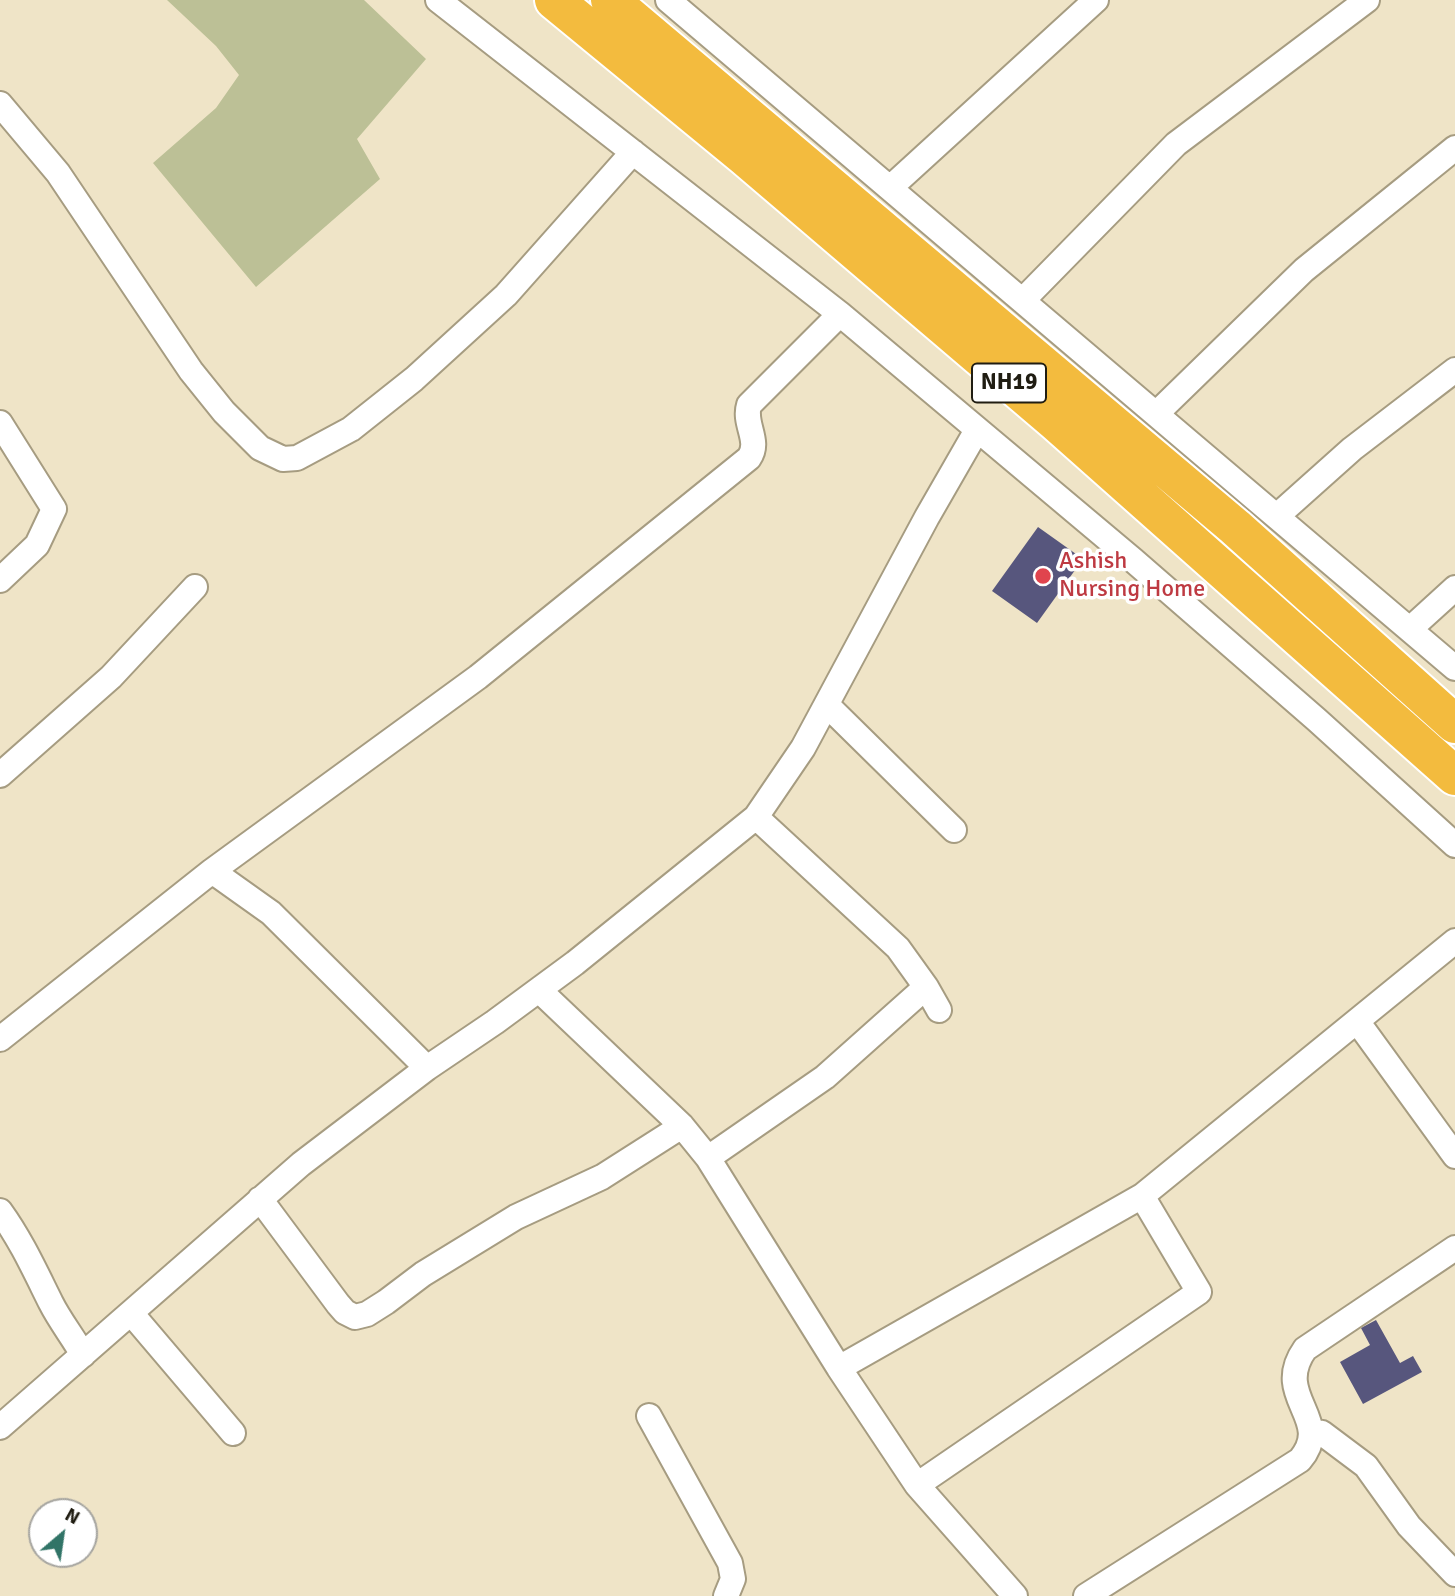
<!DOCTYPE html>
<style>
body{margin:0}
#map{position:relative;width:1455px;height:1596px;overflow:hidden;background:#efe4c7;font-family:Signika,sans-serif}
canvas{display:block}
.north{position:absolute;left:28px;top:1498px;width:70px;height:70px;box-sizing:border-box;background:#fff;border:2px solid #a6a5a0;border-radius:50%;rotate:29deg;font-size:19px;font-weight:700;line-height:28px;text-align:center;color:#201d12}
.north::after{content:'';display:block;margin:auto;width:24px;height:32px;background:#317467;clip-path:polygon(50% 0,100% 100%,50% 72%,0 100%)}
</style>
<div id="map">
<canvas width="1455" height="1596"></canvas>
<div class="north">N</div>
</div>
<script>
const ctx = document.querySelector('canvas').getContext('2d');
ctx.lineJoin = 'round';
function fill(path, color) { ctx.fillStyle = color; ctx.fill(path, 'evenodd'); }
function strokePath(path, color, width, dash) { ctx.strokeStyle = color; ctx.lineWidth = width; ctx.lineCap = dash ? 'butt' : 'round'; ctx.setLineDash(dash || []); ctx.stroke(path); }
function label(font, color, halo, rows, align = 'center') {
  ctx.font = font + ' Signika,sans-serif'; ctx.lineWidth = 7; ctx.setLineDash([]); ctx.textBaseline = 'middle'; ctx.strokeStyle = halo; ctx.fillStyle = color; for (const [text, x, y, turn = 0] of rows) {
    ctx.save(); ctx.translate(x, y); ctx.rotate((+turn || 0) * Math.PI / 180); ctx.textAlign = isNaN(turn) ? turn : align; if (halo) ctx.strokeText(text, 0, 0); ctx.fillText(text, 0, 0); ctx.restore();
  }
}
const green = new Path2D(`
 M167,0h197l62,59 -69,80 23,40 -124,108 -103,-124 63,-55 23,-33 -23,-29z`);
const building = new Path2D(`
 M1038,527l45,32 -46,64 -45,-32z
 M1376,1320l24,43 13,-7 9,16 -59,32 -23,-42 30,-17 -9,-17z`);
const street = new Path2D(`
 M438,0l402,314 293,246 184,160 138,125
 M668,0l787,668
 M0,104l58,69 133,198 33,41 36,36 23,11 14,-1 54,-29 63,-50 92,-84 127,-143
 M891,187l205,-187
 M1023,300l153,-156 191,-144
 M1157,413l147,-143 151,-122
 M0,423l54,86 -17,36 -37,35
 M1277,516l75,-67 103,-79
 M1410,629l45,-41
 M827,705l127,125
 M0,775l111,-98 84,-90
 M756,817l142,131 28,39 13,23
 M212,871l59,42 156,155
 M539,990l143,136 26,32 131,210
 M1357,1021l98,135
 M0,1039l212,-168 266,-194 271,-219c12,-17 -6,-34 0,-53l91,-91
 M708,1158l117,-81 101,-90
 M260,1199l78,105 7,8 10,5 12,-3 19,-12 37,-28 93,-57 86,-40 80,-51
 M0,1211c21,29 35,60 51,92 9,18 22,34 32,52
 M131,1313l102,120
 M649,1416l81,147 3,16 -7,17
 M0,1427l301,-263 126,-96 68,-46 80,-59 181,-146 47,-69 124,-231 50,-87
 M1312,1438l10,-5 44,33 43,60 46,48
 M917,1485l-78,-117 303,-172
 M1015,1596l-98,-111 282,-193 -57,-96 313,-255
 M1086,1596l214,-136c35,-41 -29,-63 5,-111l150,-101`);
const highway = new Path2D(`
 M554,0l190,156 312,266 399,354
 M610,0l625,527 220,197`);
const markers = [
 [1043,576,9,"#e0444e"]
];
const shields = [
 [1009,383,74]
];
const shieldNames = [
 ["NH19",1009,383]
];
const healthNames = [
 ["Ashish",1059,562],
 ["Nursing Home",1059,590]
];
fill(green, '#bcc096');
fill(building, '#57567d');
strokePath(street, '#a69c81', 28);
strokePath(highway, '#fff', 42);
strokePath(street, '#fff', 24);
strokePath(highway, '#f3bb3e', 38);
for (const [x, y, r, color] of markers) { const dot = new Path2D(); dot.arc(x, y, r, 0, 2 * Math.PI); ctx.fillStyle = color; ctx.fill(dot); strokePath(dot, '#fff', 2.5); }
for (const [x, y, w] of shields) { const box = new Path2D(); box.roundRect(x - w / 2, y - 19.5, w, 39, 5); ctx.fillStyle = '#fff'; ctx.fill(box); strokePath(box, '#201d12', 2); }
label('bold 23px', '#201d12', null, shieldNames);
label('24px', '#be3a42', '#fff', healthNames, 'left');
</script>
